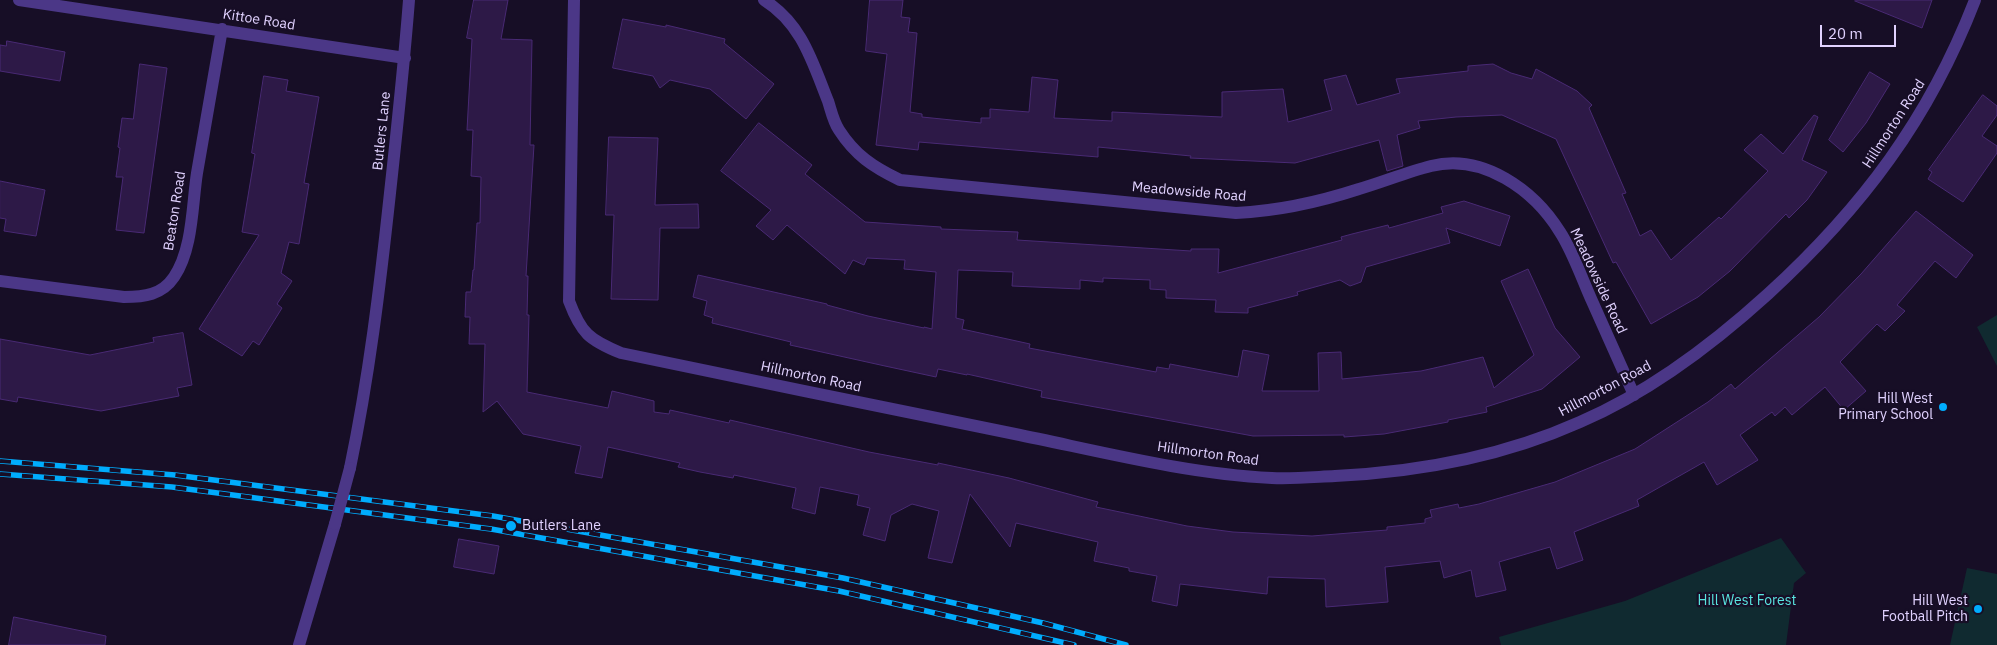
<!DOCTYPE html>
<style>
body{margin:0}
#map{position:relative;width:1997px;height:645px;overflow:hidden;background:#170e26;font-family:"IBM Plex Sans",sans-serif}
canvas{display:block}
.scale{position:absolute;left:1820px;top:25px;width:76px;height:22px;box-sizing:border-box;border:2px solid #e1d2ff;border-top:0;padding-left:6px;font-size:15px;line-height:18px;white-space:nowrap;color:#e1d2ff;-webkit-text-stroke:4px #170e26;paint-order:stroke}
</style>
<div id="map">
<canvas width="1997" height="645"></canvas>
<div class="scale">20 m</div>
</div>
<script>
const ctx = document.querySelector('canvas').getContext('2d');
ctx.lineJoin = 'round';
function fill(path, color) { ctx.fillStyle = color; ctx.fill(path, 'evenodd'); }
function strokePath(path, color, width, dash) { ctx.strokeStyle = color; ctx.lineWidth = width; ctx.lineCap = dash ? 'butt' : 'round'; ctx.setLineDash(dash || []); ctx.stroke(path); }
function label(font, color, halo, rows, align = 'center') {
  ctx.font = font + ' "IBM Plex Sans",sans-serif'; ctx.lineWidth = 4.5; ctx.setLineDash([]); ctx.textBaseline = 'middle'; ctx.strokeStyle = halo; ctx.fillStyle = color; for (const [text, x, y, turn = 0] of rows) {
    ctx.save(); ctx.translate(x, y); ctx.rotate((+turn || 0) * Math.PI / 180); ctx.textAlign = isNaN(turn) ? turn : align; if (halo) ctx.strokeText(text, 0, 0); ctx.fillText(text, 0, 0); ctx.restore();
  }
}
const green = new Path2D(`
 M1997,315v51l-20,-39z
 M1781,538l25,35 -12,10 -8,62h-285l-2,-8 126,-36z
 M1967,568l30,6v71h-47z`);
const building = new Path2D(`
 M474,0h34l-7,39 31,1 -2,105h4l-8,131h2l-1,39h2l-2,77 81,16 4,-17 42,10v11l15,2 1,-4 59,13 1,-3 139,32 69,13v-2l71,15 89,24 -2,5 91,19 46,6 79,4 75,-6v-3l38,-4v-4l7,-2 -2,-7 28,-6 1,4 20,-4 76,-22 80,-33 73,-47 23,-18 4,5 84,-72 42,-43 55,-63 57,44 -17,23 -21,-17 -38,44 8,6 -20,20 -8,-7 -37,38 26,29 -22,19 -19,-23 -33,28 -7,-8 -10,9 -3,-4 -32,23 18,25 -41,25 -13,-23 -67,38 2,6 -65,26 9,28 -26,9 -7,-22 -51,15 7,28 -30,7 -5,-27 -27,8 -4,-17 -55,6 3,35 -62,5 -1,-28 -57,-2 -1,17 -87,-10 -3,22 -25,-5 5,-25 -28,-5v-3l-35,-7 4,-19 -82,-19 -6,24 -40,-53 -18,69 -24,-5 11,-47 -27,-7 -21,11 -6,26 -22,-6 7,-27 -13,-3 2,-10 -39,-8 -5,27 -23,-6 4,-20 -62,-13 -1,3 -33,-6 -22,-5 2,-4 -72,-16 -6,31 -27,-5 6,-27 -58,-12 -26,-33 -14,11 2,-68h-16l1,-27h-5l1,-25h5l2,-22h1l3,-47h3l1,-46 -10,-1 2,-46h-6l5,-91 -5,-1z
 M870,0h33l-2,17 9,1 -2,14 9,1 -7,79 12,2v3l59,6v-5h9v-9l39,3 3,-35 26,3 -4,38 58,3v-9l110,5v-25l61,-3 5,33 44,-12 -8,-30 22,-5 11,30 43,-12 -4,-14 72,-8v-5l25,-2 18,9 21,6 4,-10 41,22 15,14 -3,3 37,85 -4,1 18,42 11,-6 20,30 48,-43 2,2 47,-48 -24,-21 17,-16 22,20 31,-39 4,2 -16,43 25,12 -20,28 -18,18 -3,-4 -56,57 -32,26 -47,27 -35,-62 -3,1 -57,-124 -54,-24 -46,2 -38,4 2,7 -23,7 6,31 -16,5 -8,-31 -84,23 -105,-5 1,-2 -93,-9v10l-179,-15 -1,8 -42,-5 11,-91 -21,-3z
 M1856,0h76l-10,28 -67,-27z
 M623,19l43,8v-2l59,14 -1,4 50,41 -28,35 -36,-30 -40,-9 -10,8 -7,-12 -40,-8z
 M7,41l58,11 -5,29 -60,-10v-26l6,1z
 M140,64l27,4 -23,165 -28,-3 7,-53h-7l4,-29 -2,-1 4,-29 11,1z
 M1870,72l20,12 -24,39 -23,29 -14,-12z
 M264,76l24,4 -2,11 33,6 -15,86 5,1 -10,60 -10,-2 -8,31 11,8 -15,23 5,4 -23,37 -6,-4 -11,15 -43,-27 60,-94 -17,-3 13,-78 -3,-1z
 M1983,95l14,11v9l-15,21 15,10v7l-34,49 -35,-23 4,-7 -3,-2z
 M759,123l53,42 -7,9 60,48 76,5v2l77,3 -1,8 174,11v-2h28l-1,24 124,-33 -1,-3 11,-3 36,-9 1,3 54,-15 -2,-6 23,-6 46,15 -10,30 -54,-18 4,15 -84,24 -5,15 -11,4 -10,-6 -43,12 1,3 -50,13v5l-33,-1 1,-12 -50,-2v-8l-16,-1v-9l-47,-2v4l-23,-2v9l-68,-3 1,-14 -55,-2 -2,48 8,2 -2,9 59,13 9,2 -1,4 127,24 1,-5 12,2 1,-5 68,13 5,-27 26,5 -7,36h57l-1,-38 23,-1 1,27 79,-8 62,-14 11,31 40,-33 -33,-74 27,-12 27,59 25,29 -38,32 -56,18 1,5 -39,8v2l-64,12 -40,3v-2l-91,1 -212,-39 1,-6 -75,-17v1l-29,-6 -2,8 -51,-11 -95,-21 1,-3 -79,-19 1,-5 -9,-3 3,-14 -14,-4 5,-22 129,29v1l41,11 56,12v-1l8,2 4,-57 -32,-3 1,-9 -38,-2 -3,7 -11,-5 -8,14 -58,-49 -14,15 -17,-14 15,-16 -50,-39z
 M609,137l49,1 -3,67 43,-1 1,24h-39l-2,72 -47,-1 3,-84h-8z
 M0,181l45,9 -9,46 -32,-5 2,-12 -6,-1z
 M183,333l9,52 -15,3 2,8 -78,15 -83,-14 -1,5 -17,-3v-60l90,16 64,-13 -1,-4z
 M459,539l40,7 -5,28 -40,-7z
 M14,617l92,19 -1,9h-96z`);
const street = new Path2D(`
 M19,0l386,58
 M574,0l-5,301c12,32 20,39 52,52 131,27 263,55 394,81 84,17 172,40 257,44 21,1 42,-1 63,-2 83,-4 169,-20 245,-54 70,-30 133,-78 188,-128 94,-86 161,-175 207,-294
 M764,0c38,24 48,61 64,101 3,9 5,20 11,29 16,25 34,37 61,50l336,33c41,-2 83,-11 123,-24 24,-7 48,-17 72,-23 52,-13 103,24 129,66 13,20 22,47 32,69 14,31 28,62 42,94
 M0,281l124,16c20,0 38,-2 50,-20 19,-28 18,-72 23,-104 8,-48 17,-96 25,-144
 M350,468c19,-91 30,-182 40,-275 7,-64 14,-128 19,-193
 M299,645l36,-121`);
const rail = new Path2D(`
 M0,461l175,14 318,41 350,62 200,45 83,22
 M0,474l172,13 319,42 348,62 235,54`);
const streetBridge = new Path2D(`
 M335,524l15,-56`);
const markers = [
 [1943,407,5,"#00acfd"],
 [511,526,6,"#00acfd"],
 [1978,609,5,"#00acfd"]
];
const streetNames = [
 ["Kittoe Road",259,20,9],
 ["Hillmorton Road",1894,124,-57],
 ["Butlers Lane",382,131,-84],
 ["Meadowside Road",1189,192,5],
 ["Beaton Road",175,211,-81],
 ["Meadowside Road",1598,281,65],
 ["Hillmorton Road",811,377,12],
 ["Hillmorton Road",1605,389,-28],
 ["Hillmorton Road",1208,454,8]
];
const poiNames = [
 ["Hill West",1933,399],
 ["Primary School",1933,415],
 ["Butlers Lane",522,526,"left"],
 ["Hill West",1968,601],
 ["Football Pitch",1968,617]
];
const parkNames = [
 ["Hill West Forest",1747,601]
];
fill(green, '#102a30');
fill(building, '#2d1947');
strokePath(building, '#492a74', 1);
strokePath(street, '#4b3787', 12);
strokePath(rail, '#00acfd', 5.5);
strokePath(rail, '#170e26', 4, [11]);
strokePath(streetBridge, '#4b3787', 12);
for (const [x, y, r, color] of markers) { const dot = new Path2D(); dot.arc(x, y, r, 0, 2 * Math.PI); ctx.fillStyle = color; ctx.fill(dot); strokePath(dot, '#170e26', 2); }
label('14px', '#e1d2ff', '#170e26', streetNames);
label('14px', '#e1d2ff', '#170e26', poiNames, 'right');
label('14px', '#59e5e0', '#170e26', parkNames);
</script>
